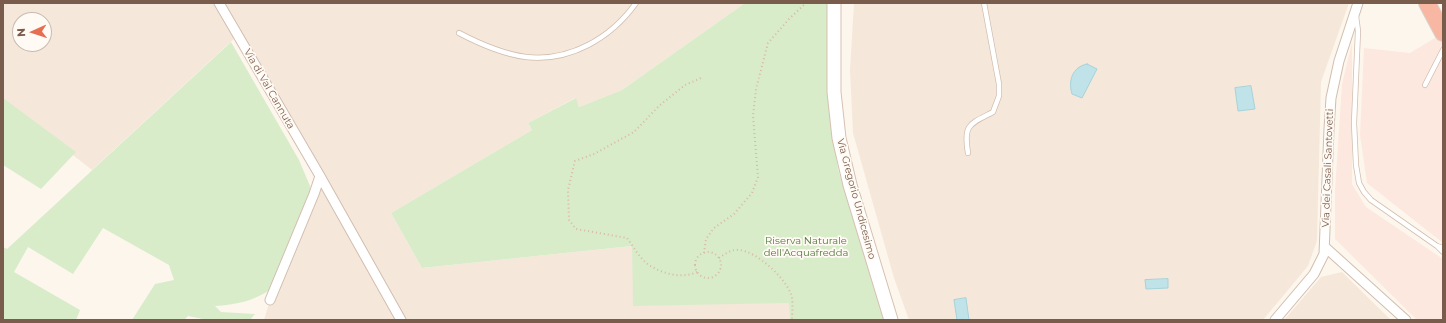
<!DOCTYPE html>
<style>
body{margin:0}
#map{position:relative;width:1446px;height:323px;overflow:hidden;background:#fdf6ec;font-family:Montserrat,sans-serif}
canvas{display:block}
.frame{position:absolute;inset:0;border:4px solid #7a5c4d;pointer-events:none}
.north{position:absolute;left:12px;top:12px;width:40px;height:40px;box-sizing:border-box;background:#fffaf3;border:1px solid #cabbb1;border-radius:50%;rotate:267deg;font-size:11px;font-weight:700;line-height:16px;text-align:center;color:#7a5c4d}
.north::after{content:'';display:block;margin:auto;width:14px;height:18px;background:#e76f51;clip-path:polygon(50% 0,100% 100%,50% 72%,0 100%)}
</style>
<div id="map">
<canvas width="1446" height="323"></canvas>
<div class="frame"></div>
<div class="north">N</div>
</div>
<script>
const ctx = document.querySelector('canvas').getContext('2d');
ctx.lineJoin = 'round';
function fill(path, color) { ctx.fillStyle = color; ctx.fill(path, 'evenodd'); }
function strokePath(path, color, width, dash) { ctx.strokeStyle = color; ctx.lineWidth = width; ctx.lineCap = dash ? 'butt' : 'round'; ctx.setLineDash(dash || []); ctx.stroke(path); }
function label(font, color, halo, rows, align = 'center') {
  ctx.font = font + ' Montserrat,sans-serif'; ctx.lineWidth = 3.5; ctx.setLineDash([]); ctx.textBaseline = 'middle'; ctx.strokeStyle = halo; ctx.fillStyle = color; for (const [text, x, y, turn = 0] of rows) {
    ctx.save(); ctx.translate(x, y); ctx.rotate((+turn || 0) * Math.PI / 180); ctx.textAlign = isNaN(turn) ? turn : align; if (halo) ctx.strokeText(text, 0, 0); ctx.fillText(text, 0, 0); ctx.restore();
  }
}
const residential = new Path2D(`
 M3,3h742l-123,87 -43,17 -4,-9 -47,25 4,7 -141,83 31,55 210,-22 159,47 1,27h-528l6,-20 50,-124 -83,-140 -145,134 -89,-70zM20,20h24v24h-24z
 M854,3h495l-28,79 -4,159 -9,25 -45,54h-354l-15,-42 -41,-145 -3,-63z
 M1342,272l49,48h-107l37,-43z`);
const commercial = new Path2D(`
 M1443,33v210l-76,-60 -7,-48 4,-87 46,5z
 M1352,43v141l14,23 77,52v61h-26l-82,-81v-49l7,-106z`);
const green = new Path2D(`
 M745,3h84l2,114 7,52 46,151h-94l-1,-17 -156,3 -1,-60 -210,22 -31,-55 141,-83 -4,-7 48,-25 3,9 43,-17z
 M231,42l68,118 11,26v12l-39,91c-17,12 -36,16 -56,17l6,6 34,2 -5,6h-42l-20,-4 -4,4h-52l23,-36 19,-4 -5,-15 -66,-37 -30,46 -45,-27 -14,25 66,38 -4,10h-73v-73l4,2z
 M3,98l73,54 -35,37 -38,-24z`);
const water = new Path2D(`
 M1087,64l10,5 -15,29 -10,-4c-4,-13 0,-27 15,-30z
 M1251,86l4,23 -17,2 -3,-23z
 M1168,279v9l-22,1 -1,-9z
 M966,298l3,22h-12l-3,-20z`);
const path = new Path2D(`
 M695 265a13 13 0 1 1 26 0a13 13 0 1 1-26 0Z
 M704,253l2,-14 8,-11 20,-14 18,-21 6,-16 -5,-61 3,-27 12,-46 21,-24 17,-16
 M719,258c6,-4 12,-9 20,-8 17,1 45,27 51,42 4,7 2,20 2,28
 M697,272c-15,7 -34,2 -48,-7 -9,-6 -16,-19 -22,-27l-51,-9 -7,-9 -1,-30 7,-29 19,-7 40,-22 25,-26 26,-21 16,-7`);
const lane = new Path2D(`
 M1356,16l2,15 -4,92 2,42 3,18 5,9 7,8 66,46
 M459,33c21,11 43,21 67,24 44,5 85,-19 110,-54
 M1425,85l18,-35
 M968,153c-5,-29 2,-29 25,-41l6,-16v-12l-15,-81
 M1443,248l-6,-2 6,6`);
const street = new Path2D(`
 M219,3l101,173 81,144
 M1325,247l81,73
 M270,300l44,-106 6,-18
 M1275,320l39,-46 10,-20 5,-125 2,-31 8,-37 19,-58`);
const secondary = new Path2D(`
 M834,3v89l5,46 11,47 41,135`);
const highway = new Path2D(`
 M1427,3l16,30`);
const streetNames = [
 ["Via di Val Cannuta",269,89,60],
 ["Via dei Casali Santovetti",1328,168,-88],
 ["Via Gregorio Undicesimo",856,199,75]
];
const parkNames = [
 ["Riserva Naturale",806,241],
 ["dell'Acquafredda",806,253]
];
fill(residential, '#f5e8da');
fill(commercial, '#fde8e0');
fill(green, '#d8ecc9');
fill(water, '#bfe3e8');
strokePath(water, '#a5d3da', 1);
strokePath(lane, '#d1beb0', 6);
strokePath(street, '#d1beb0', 11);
strokePath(secondary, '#d6c0b0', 15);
strokePath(highway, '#dad1cd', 18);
strokePath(path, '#d9b8a5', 2, [1, 3]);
strokePath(lane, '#fff', 4.5);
strokePath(street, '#fff', 9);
strokePath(secondary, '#fff', 13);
strokePath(highway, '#f7b7a3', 16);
label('10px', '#7a5c4d', '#fffaf3', streetNames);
label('10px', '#537a41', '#fffaf3', parkNames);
</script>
